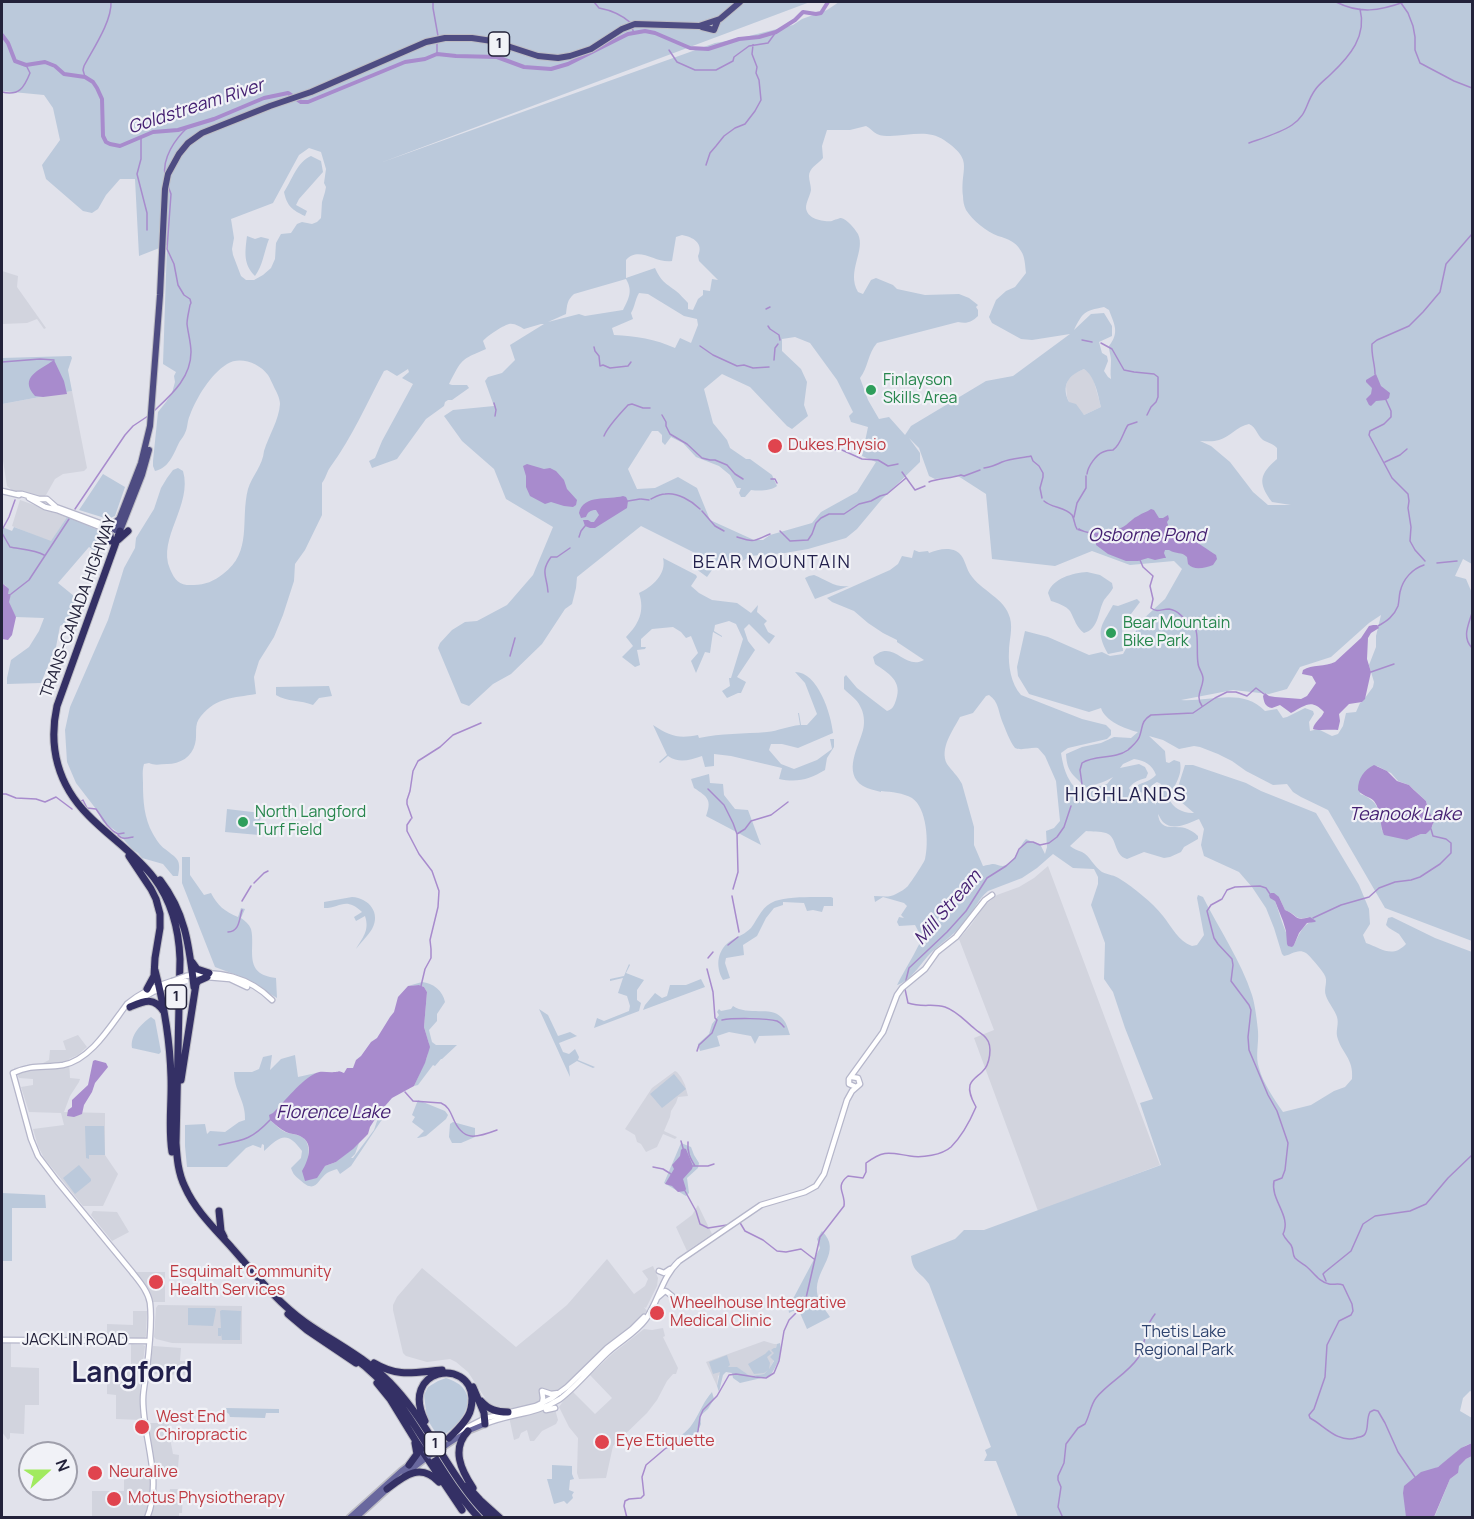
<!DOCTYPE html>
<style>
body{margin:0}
#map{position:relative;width:1474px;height:1519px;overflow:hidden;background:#e1e2eb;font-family:Manrope,sans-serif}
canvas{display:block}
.frame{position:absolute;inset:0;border:3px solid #23223a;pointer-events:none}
.north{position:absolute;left:18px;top:1441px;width:60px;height:60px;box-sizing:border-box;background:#f1f2f7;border:2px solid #9f9fab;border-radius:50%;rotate:69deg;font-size:16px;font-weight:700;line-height:24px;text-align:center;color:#23223a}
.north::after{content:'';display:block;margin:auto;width:21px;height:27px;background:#a1ea5f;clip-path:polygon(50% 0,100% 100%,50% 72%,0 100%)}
</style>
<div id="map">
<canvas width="1474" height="1519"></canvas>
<div class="frame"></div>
<div class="north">N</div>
</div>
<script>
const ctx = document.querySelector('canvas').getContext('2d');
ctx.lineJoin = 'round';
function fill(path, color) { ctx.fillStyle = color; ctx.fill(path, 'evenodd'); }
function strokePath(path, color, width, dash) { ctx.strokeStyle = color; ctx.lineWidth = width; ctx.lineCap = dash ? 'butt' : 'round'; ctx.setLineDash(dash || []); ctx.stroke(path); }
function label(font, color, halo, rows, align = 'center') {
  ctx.font = font + ' Manrope,sans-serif'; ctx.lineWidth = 4.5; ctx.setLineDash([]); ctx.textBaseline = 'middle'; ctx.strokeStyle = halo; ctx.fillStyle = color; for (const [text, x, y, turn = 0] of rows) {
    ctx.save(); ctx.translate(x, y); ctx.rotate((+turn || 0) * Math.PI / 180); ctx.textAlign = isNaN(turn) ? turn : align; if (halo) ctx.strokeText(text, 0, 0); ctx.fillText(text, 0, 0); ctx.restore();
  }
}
const built = new Path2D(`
 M2,271l16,5 -1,11 29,41 -2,1 -7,-10 -10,4 -25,1z
 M1084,369l5,3 4,6 8,29 -17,8 -15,-13 -2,-5 -1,-11 2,-7 8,-7z
 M72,391l15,77 -3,3 -21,3 -8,5 -9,16 -4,3 -28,-6 -7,-6 -5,-32v-50z
 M20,500l20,7 5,4 7,1 15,5 -16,25 -39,-16z
 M1048,866l112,299 -122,46 -64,-173 20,-8 -35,-91 12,-14 13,-19 13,-11 22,-8 15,-9z
 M78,1035l9,12 -9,8 -9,4 1,19 10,1 -1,3 -9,14 -6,16 41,1v42l13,19 -15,32h-20l-39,-48 -6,-12 -5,-17 31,-4 -3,-12 -32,-1 -8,-25 12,-2v-6l-14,-1 -5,-10 19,-4h8l8,-4 1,-10h16l-3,-9z
 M675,1071l2,1 4,5 4,8 3,11 -10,1 -2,6 -5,8 -1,6 -6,14 13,6 -2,2 -12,-5 -6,13 -11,5 -5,-8 -4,-2 -2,-7 -10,-6 27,-41z
 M698,1205l14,29 -25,17 -11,-24 16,-12z
 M93,1211l24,1 12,20 -17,9 -21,-26z
 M607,1259l27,35 11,-8 3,-7 -6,-8 11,-5 5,12 -1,8 -11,22 -2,-1 3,4 -13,14 -49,41 -21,20 -13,9 7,25 -2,4 -14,7 -8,10h-4l-3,-11 -6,3 -2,5 -5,2 -6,-28 -16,-6 -5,-5 -19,-29 -12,-10 -6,-3 -23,3 -21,-6 -3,-3 -10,-43v-5l4,-8 25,-29 94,79 51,-42z
 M136,1272h29v30h-12l-5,-12z
 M158,1305l84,1v38l-70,-1 -16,-4 -2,-2 2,-29z
 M133,1311h14l-1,25 -2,3h-37v-15l26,1z
 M663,1328l2,8 -2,1 15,31 -2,6h-3l-6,7 -10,19 -10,13 -34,33 -7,32 -27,1 -2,-6 1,-35 -9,-11 -10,-20 5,-7 9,-8 22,22 17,-16 -22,-23 22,-21 32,-25 8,1z
 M764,1341l10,3h3l-1,4 2,2 -5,12 -5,9 -4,3 -14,2 -14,-9h-8l-10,9 -1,10 -11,-24z
 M2,1343h9v24l28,1v37h-14l-1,29 -14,-1v5l-2,2 -6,-8z
 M131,1344l12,1 2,1 -5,42v20l2,12 -26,-1v-24l-9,-1v-27h24z
 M153,1346l28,2 -1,13h7v14l-38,-1z
 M148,1423h21l1,15 3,16 6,1 -1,13h-21l-3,-3z
 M124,1473h26l1,10 -1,11h19l1,-5h13l-1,24h-3v4h-87v-26h32z`);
const green = new Path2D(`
 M2,2h808l-430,161 335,-120 18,-3 60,-15 9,-6 25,-9 12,-8h633v562l-9,-5 -8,17 11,3 6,14v348l-87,-33 -57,-98 -27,-13 -8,-5 -6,-8 -14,1 -27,-14 -14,-10 -14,-7 -18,-7 -6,-1 -15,3 -16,-9 -14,-4 16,15 1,11 3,1 5,-3 6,2c3,15 -7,24 -11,37 4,9 15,15 25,14l-21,-18 5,-8 7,-22h8l53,18 15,8 55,22 43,72 10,24 1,15 -7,11 3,8c15,5 26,16 40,1l-7,-10 -10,-6 -3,-3 2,-7 4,-1 43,21 37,14v440l-2,-1 -7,7 -3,13 12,7v25c-16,5 -23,20 -38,26l-7,48h-409l-22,-56h-12l3,-6 -2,-5 6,-3 -62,-163c-9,-13 -16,-11 -18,-28l44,-17 9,-9h20l177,-65 -21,-62 13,-4 -28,-71 -12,-36 -9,-13 1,-36 -14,-38 7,-21v-7l-4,-8 -21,-1 -20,-14 -16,14 -15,10 -34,13c-10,8 -15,21 -23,31 -9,11 -20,18 -31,28 -12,10 -21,30 -37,35 8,-16 18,-31 25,-47l-7,-13 -16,1 -2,-4 2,-5 5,1 -3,-3 6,-9 -3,-3 -21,-6 -8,5 -1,-6c8,0 15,2 22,-2 4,-2 9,-5 12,-8 3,-4 16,-23 17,-27 4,-16 2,-51 -13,-61 -9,-5 -20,-6 -31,-7v1c-6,-2 -13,-3 -18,-6 -21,-13 -4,-40 0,-56 2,-8 1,-17 -3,-24 -3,-7 -10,-11 -16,-17v-12l2,-2 11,13 30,23c6,-2 7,-5 9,-11 7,-19 -8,-27 -21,-36l-2,-7c21,-19 31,14 51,3l-27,-18v-2l-14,-7 -15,-10 -14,-12 -22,-9 -5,-4 63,-28 8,-6 4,-8 10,2 2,-8 5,2 9,-1 1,2c8,-3 18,-6 27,-2 9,5 9,15 14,23 11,17 35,24 40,44 3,11 -1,23 -1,33 -1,14 2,33 12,44l61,24 24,6 5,5v5l-4,4 -39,9 -7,5c3,19 7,29 22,43l8,-7 16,-5 6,-7c-8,5 -19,8 -28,11 -10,-14 -18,-13 -19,-34l16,-7 19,-4 13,-6 17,1 7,-6c-13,-3 -33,-11 -37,-24l-12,4 -60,-18 -11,-18 -1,-9 8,-36 23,6 41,18 13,-3 8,4 13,-2 19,-34 23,-21 17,-30 -8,-8 -44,4 -38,-14 -37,15 -63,-7 -6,-65 -28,-18 -23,3 -6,-3 -10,-28 -10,-10 11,15v9l-38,37 -25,30 -11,9 -38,11 -23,4 -35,3 -9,6 -28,-1 -1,9 -5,7 -15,-11 5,-12 -56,-28 -64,51 -1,11 -4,16 -7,5 -23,35 -31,30 -18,10 -24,22 -8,-3 -23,-55 2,-5 12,-13 13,-8 12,-1 30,-16 26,-30 20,-48 -47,-28 -12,-30 -32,-28 -18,-25 9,-6 41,-4 -9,-25 3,-4 14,-4 13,-13 -5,-15 34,-21h-3l-17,5c-4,-2 -9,-6 -15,-5 -7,2 -22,12 -26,17l3,8c-26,11 -24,10 -37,35l3,1h15l2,3 -17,12h-4l-3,2 -1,4 -18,13 -29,40 -25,9 -3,-7 6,-3 7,-17 31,-57 -11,-6 7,-6 -1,-3 -11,7 -10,-6 -3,1c-17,32 -32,66 -53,95 -4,5 -5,12 -9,17v32l-17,35 -10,14 -1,17 -11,34 -9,22 -15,24 -5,16 2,17c-23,4 -39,3 -55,22 -8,9 -3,18 -6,28 -3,13 -15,20 -28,20 -6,0 -12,2 -18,-1l-5,1c-2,7 -1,12 -1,19 0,18 1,35 10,51 3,5 7,12 12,15 11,9 17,10 13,27h-5l-10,-12 -21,-6 -4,-5 -5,-3 -17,-19 -13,-9 -7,-13 -20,-26 -9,-21 -2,-32 5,-23 38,-87 16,-52 11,-20 1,-10 18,-29 7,-21 6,-10 6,-8 5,-2 5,3c10,34 -26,67 -13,98 5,12 10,17 24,16 11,0 20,-4 29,-11 30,-22 17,-54 25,-85 4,-13 15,-24 16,-38 5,-16 15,-31 16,-47 0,-6 -4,-13 -6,-17 -2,-4 -4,-9 -6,-12 -9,-12 -28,-19 -41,-11 -17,11 -30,33 -37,51 -3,6 -2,12 -5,18 -1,3 -3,5 -5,8 -6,11 -10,27 -25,30l-2,-5v-5l5,-49 8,-10 6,-9 3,-11 -1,-6 2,-4 -13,-8 4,-119 -28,11 -4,-77h-15l-14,16 -8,14 -6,4 -9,-2 -37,-32 -4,-14 18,-25 -7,-32 -9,-13 -42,-4zM866,126c4,2 7,6 11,8 4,2 9,2 13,2 19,0 37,-7 54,4 31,21 16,27 19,56 0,5 1,10 3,14 7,11 20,21 32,26 10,3 17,5 23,15 4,6 4,14 5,22l-11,14 -9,4 -10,9 -7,17 3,6 29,16 11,1 38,-6 -57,42 -27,5 -75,45 -6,9 -16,-18 -10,2 -11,-19 -8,-22c8,-10 8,-25 17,-35l81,-21c9,2 14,0 20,-6v-6l-2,-3 2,-2 -9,-7 -10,-4 -34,1 -28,-6 -4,-4 -17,-7 -5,2 -8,14 -5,-2c-12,-21 8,-41 0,-58 -3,-5 -11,-15 -17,-16 -1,0 -7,2 -9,3 -9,1 -25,-2 -26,-13 0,-6 4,-12 5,-18 0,-5 -2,-9 -2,-14 0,-8 9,-12 14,-18l-1,-12 5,-16h23zM309,148l12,4 5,17 -2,14 2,4 -1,5 -3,10 -1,16 -4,4 -5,2 -10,-2 -5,2 -6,9 -10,1 -5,9 -1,16 -4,9 -8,7 -9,5h-8l-5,-4 -8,-21 -1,-6 2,-11 -3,-19 42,-16 26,-48zM682,235c11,2 22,8 16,21l1,5 19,19 -6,-1 -2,12 -7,-1v5l-5,4 -5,11 -5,-1v-6c-4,-4 -8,-9 -12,-12 -11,-8 -15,-10 -21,-23l-29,10v-18c13,-15 30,4 46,1l4,-24zM626,279c7,12 3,19 -3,31l-38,6 -6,-2 -31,8 18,-8c1,-9 1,-14 8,-20zM639,293l9,1 36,22 13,3 1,6 -7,18 -11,-5 -5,10c-20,-9 -39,-12 -61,-13l-2,-7 21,-9 -2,-6c4,-7 4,-13 8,-20zM1104,307l5,3c5,14 11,22 0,36 0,6 2,10 2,14 0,7 -1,13 0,19l-3,-2 -4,-6 4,-10 -1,-5 -5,-3 -3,-11 13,-6v-10l-8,-13 -13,1 -17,16c9,-18 10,-19 30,-23zM795,337l15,6 27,37 16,32 -4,4 2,6 17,5 -6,29 14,6 -19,30 -36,20 -9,11 -42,12 -7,5h-9l-44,-20 -13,-32 -19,-11 -23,11 -18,1 -9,-20 24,-38h6l4,4v7l3,3 6,-8 12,6 13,14 23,9 11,9 7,13h4l-2,5 2,4h4l6,-7c9,1 19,1 26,-4l-5,-11 -22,-16h-4l-16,-11 -3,-8 -14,-17 -9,-34 18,-15 28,13 37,39 5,3 16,-13 -4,-11 3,-23 -6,-13 -19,-18v-12zM1084,369c11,7 14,26 17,38l-17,8 -8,-11 -7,-2c-8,-16 -1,-27 15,-33zM1249,424c8,4 7,10 14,16 5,3 9,3 14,8v11c-17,15 -20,23 -5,43l19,3h-23l-15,-13 -23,-30 -19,-16 -11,-5c6,0 13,1 19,-1 11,-3 18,-14 30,-16zM1381,615l-5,21v11l-7,18 5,17 -1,5 -11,15 -2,1 -4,9 -10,1 -3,13 -5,8 -6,2 -14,-7 -8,2 -1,-9 5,-8 -1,-3 -8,-3 -18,9 -4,1 -6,-9 -12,2c-23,-24 -55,-9 -84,-11l52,-10 36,4 18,-5 13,-22 31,-10 38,-34zM989,695c10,7 9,16 13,26 4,9 7,19 13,27 7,3 15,-1 23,0l7,8 11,25 4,40 -6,7 -8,3 1,16 -2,7 -4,-8 -15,-7c-7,7 -10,24 -23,27 -4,0 -7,-2 -10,-2 -1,0 -10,2 -10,2l-9,-21v-18l-12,-43c-4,-8 -10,-13 -15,-20 -8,-15 6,-34 13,-47l13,-4 13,-17zM1134,759c11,2 18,5 22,16 -7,8 -16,7 -22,13l2,3 12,3c4,-7 -1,-6 9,-12l4,2 1,5 -8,5 2,11 -7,-10c-9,0 -15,2 -20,-7 4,-6 10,-8 17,-10l2,-5 -3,-6 -6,-3 -19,4 3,-4zM1377,766l14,7 7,8 11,4 17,16 7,24 -7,9h-5l-14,6 -25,-9c-2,-18 -2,-30 -22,-37zM1158,814c2,3 3,6 5,8 10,10 26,1 36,-3l5,10 -3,16 3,11 35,16 13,15 14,21 8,20 8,26 2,2c7,-1 14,-8 22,-3 4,3 15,16 18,21 5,7 -1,14 2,22 3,8 9,14 11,21 2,7 -1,12 0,19 4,17 17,22 15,43l-7,8 -11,4 -23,14 -28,7c-9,-13 -20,-29 -24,-44 -4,-12 0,-24 -1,-37 -1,-9 -3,-27 -6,-36 -11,-34 -33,-66 -49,-98l-5,-2 -1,3 7,37 -7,10 -5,1c-14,-5 -20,-19 -29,-30 -11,-14 -29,-28 -43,-37 -5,-4 -12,-4 -18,-7 -8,-5 -12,-16 -20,-20 -5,-2 -8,-3 -12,-6l16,-15c6,1 14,0 20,2 12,4 7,22 21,26l17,-7 20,6 6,-1 11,-5 3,-5 14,-8v-3c-4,-4 -8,-6 -13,-8 -12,-3 -25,4 -27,-14zM1279,897l6,13c14,5 8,11 25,7l1,5c-9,3 -13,15 -17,23 -9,-9 -14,-31 -19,-44z
 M311,156l10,5 2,11 -24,27 -3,6 11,6 -2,5c-13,-6 -18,-10 -21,-24 8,-12 13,-30 27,-36z
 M247,236l8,3 6,-2 8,2c-5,13 -6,26 -14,37 -12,-12 -10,-24 -8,-40z
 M71,356l1,2 -4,12 4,21 -70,13v-46z
 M103,474l22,13 -10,29 -7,3 -29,-9z
 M67,517l36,15 3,7 -6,15 -11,-7 -31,36 16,13 2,6 -9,25v-5l-7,4 -4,21 -15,36 -34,1v-6l4,-18 18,-13 10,-16 5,-13 -28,-1 -8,-15 3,-8h-3l-2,-8 -4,-3v-56l10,4 2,-4 37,14z
 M663,558l33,17 1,2 -6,9 8,7 13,7 25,3 14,10 7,-8 -1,7 10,9 -3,3 4,8 7,4 -6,8 -20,-20 -5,5 4,12 7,9 -18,27 9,5 -5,11h-3l-11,5 -5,-7 8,-5 -1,-8h2l12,-39 -7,-15 -7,-3 -14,4 -1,6 8,5v1l-9,-5 -3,21 -5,-1 -9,21 -5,-12 7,-8 -7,-17 -5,2 -5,-6 -8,-5 -21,2 -11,10v8h5l-1,2 -8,1 3,15 -5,2 -13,-10 11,-11 -7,-9c13,-13 19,-26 13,-44 13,-6 28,-19 24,-35z
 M1087,572l13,3 12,8 1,5c-2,4 -6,8 -9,12 -6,11 -5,29 -20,33 -8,-6 -9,-13 -14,-22 -4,-5 -12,-8 -19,-10l-3,-8c5,-15 25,-20 39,-21z
 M814,575c13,5 21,13 35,11l-34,13 -10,-21 4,-2z
 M1137,599l3,3 -18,24 1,25 -15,3c-13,-24 -7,-27 5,-49l5,1z
 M795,672c23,0 36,42 38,61l-35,15 -16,-4h-11l-2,6 12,14 13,5 23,-9 15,-11 -2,-10h4v8l-7,11 -2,12c-15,9 -27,13 -46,9l3,-11 -51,-12 -17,-2v12l-9,1 -3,-11c-13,4 -22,8 -34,0l-8,7 -1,-1 8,-7 -14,-30c17,11 25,14 45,10l1,3c22,-5 45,-4 68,-6 11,-1 21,-6 33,-7l-2,-12h1l2,12h6l10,-11 -12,-31z
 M329,686l3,10 -13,2 -6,7c-12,-5 -26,-3 -37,-10v-8z
 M709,774l1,9 13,1 1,11 11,14 13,1 13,35 -55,-29c6,-16 2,-19 -12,-28l-3,-9z
 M227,809l34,4 -2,22 -34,-3z
 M182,857h8v18l14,20 7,-2c6,12 14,19 27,24l3,-9 4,1 -4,9c4,3 8,6 10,11 5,20 -9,45 25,49l1,20 -38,-22 -24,-9 -33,-84z
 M352,897c17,1 29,16 20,32 -4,7 -11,13 -16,20 6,-11 14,-18 9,-33l-9,5 -2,-4 8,-5c-17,-16 -21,-4 -38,-4v-6z
 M831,897l2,1v8h-9l-2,6 -9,-2 -6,1 -3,-8 -21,-1v3l-9,3 -8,10 -9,18 -14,9 1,10 -18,3 -1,5 5,15 -7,2c-8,-14 -6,-31 9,-40 7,-4 13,-6 19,-12 8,-11 11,-22 24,-27 14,-5 41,-4 56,-4z
 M629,964l1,1 -4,8 18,7 -7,10v10l4,3 -2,8 -45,17 3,-10 7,3 25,-10 1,-5 -3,-10 -9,-3 5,-15 -13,3v-2l14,-3z
 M701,979l4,8 -62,23 2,-5 10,-12 7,5 5,-2 3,-11h16z
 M422,982c11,1 21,9 23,20l-8,12v7l-8,9 3,12 4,3h21l-15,14h-1l-6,7 -2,-1 -15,20 -4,1 13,-29 2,-13 -5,-17 3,-35 -3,-5 -5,-2 -11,1z
 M733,1006c15,10 38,0 48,11 5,4 7,12 9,18l-31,1 -4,8 -4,-8 -22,-4 -12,4 3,10 -20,5 -2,-7 11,-10 3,-10 7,-9 -2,-3 2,-3 2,2 10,-2z
 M539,1009l9,6 10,21 12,-4 7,4 -18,7 4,9 6,2 6,-5 4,8 -1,3 17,7 -2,1 -16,-7 -8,5 1,11z
 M151,1017l4,3 6,32 -2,2 -27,-6c-2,-13 9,-24 19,-31z
 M272,1055l-2,15 11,-11 14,-4 3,22 18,-4 -16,12 -30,35c5,4 9,9 15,12 5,2 10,2 15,4 10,4 9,16 8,25l17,5 11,-4 23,-19 -4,11 -4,4h2l21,-28 4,-12 6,-4 1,1 -34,51 -11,8 -3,-5c-3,1 -7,2 -10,4 -10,7 -11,22 -27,7 -5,-4 -7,-6 -9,-12l10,-10 1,-7c-15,-21 -22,-15 -38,0v-6l-2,-1 -1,4 -8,-3 -7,3 -19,19h-40l-2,-21v-21l20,-1 2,10 3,-3 15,1 14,-10 6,-2c1,-19 -11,-29 -11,-48h18l7,-3 4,-12z
 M674,1074l12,15 -24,19 -12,-14z
 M418,1100l27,11 3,4 -2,4 -20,17 -8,2h-1l7,-7 -12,-9 3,-5 -3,-2z
 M453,1122l22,6v9l-14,6h-9l-3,-6 1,-13z
 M85,1126h19l1,29h-16v4l-3,-1z
 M681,1143l10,4 3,8 5,8 -1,5 -11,10 2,15 -3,3 -22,-13z
 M79,1165l12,14v2l-16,13 -12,-16z
 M2,1193l43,2 1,13h-34v53h-10z
 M822,1231c21,21 -7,37 -5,61 1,10 8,17 13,25l-23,12 -7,-16 -7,-2 -4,2 -2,-14 7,-2 26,-49 -3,-9z
 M188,1308h27l1,2 -3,16 -25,-1z
 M222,1310l19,1 -1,29h-18l-1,-7v3h-3v-8h3l-1,-17z
 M780,1343c3,12 -4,24 -10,33l-30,7 -7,-5 -1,-5 -6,-1 -3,3 -4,17 -2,-6 3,-14 -7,2 -4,-12 18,-7 3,10 -2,2h9l13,9 14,-2 4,-4 -4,3 -10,1 -6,-10 17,-10 4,-4 3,3 -5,4 3,6 -1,6 5,-8 -4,-4 4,-4 -3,-3 3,-2h2l1,-4z
 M446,1378c6,2 13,5 17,10 15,18 -9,42 -24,50l-12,-19 -3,-24 4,-8 10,-6z
 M712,1392l2,7 -6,10 -8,7 1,8 -4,9 1,6 -14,2 -6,4 -11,-2 -6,-9 1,-2 1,-1 6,9c27,-6 27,-30 43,-48z
 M226,1408l53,1v4h-13l-1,5 -35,-1 -1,-3 -3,-2z
 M1472,1456v61l-38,1 16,-39 8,-6v-7l8,-7z
 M552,1465l20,1v8l2,5 -4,1 -1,10 5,2 -2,3 1,3 -6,6 -3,-3 -10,3 -7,-25h5z`);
const water = new Path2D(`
 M54,360l10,21 3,13 -24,3 -8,-1c-17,-19 5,-26 19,-36z
 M1376,374l5,12 9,7 -1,5 -3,2 -10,1 -5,5 -2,-1 -3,-6 5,-5 1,-6 -6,-6v-2z
 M527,464l17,5 6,-1 6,3 8,9 3,9 10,11 -1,5 -3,2 -9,-1 -13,-4 -6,2 -15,-8 -4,-9v-11l-3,-10z
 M623,496l3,1 2,4 -1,7 -32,20h-5l-5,-2 -2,-6h5l3,2h3l5,-7 -3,-5c-6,0 -8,2 -10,7l-5,1 -2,-5c4,-19 30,-13 44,-17z
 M1151,509l3,1 5,8h4l5,-3 1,4 -2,3 2,6c10,2 38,21 47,27l1,4 -4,6c-8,3 -19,6 -25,-1l-1,-7c-6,-6 -10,-2 -18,-7h-4l-1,3 2,5h-2l-9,2 -7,-2 -10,3h-12l-18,-7 -12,-9v-8l-2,-2 -17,-5 2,-2c11,8 36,5 47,-3 4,-3 7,-7 12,-9 4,-3 9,-4 13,-7z
 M2,583l7,6 -1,5h3l-2,8 7,15 -4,18 -4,5 -6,-1z
 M1373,625h4l2,3 -8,5 -3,5 -1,21 4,13 -6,27 -3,3 -13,2 -10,10 1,7 -2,9c-7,-1 -20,1 -25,-1 1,-7 8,-10 11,-17 -13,-14 -19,-6 -33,1l-11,-8 -8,3c-7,-1 -8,-6 -9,-12l2,-3 4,3 6,1 26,2 6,-3 9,-13 -4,-7 -10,-2 1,-4c9,-6 22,-3 32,-8l26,-24 8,-12z
 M1374,765l13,6 10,10 12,4 5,5 12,11 2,8 6,12 -3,8 -5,5h-5l-14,6 -23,-5c-5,-11 -2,-24 -10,-34 -5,-5 -12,-5 -16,-11 0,-12 6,-20 16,-25z
 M1271,893h3l5,4 6,13c13,5 9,12 25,7l6,4 -1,1 -8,1 -8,10 -5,12 -2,2 -4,-1 -1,-2 -1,-13 -3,-10 -8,-20 -5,-3 -1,-3z
 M419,985l5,2 3,5 -3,35 6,20 -5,16 -11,23 -22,12 -13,15 -9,14 -2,7 -15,15 -17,13 -11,4 -8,12 -12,3 -3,-10c6,-10 13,-28 -2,-35 -4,-2 -10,-2 -14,-4 -6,-3 -11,-8 -16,-12l-1,-5 4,-2c12,-12 28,-33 43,-40 6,-3 12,0 18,-1 9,0 1,-2 10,1l3,-5h6l3,-8 5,-4 10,-14 6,-4 13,-21 4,-5 4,-15 10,-11z
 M95,1060l11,3 2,4 -13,16 -3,9 -8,13 -2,9 -8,3 -7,-1 1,-6 4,-3v-7l16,-15 5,-24z
 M683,1148l3,1 7,17 -1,3 -9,10 3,10 -1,2 -7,1 -6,-6 -7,-2 9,-15 -2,-4 8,-9 1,-6z
 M1472,1443v13l-6,3 -7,7 -1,7 -8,6 -16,38h-28l-3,-24 1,-7 17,-14 17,-5 23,-19z`);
const stream = new Path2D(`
 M433,2v6l5,28
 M594,2l5,6c11,2 23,7 32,15
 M1336,2c24,12 43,9 68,0
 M1401,3l7,10 5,13 2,11v13l5,13 34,18 18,7
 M632,28l2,5
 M437,44v10
 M669,50l8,12 18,8h21l17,-9 1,-4 15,-11 19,-3 8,-11
 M85,77l-2,-7 1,-4c9,-17 28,-45 27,-64
 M2,92c17,4 22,-4 28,-19l-4,-8
 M141,137v22l-4,15 10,39v17
 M1249,143c14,-5 31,-10 43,-18 16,-11 13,-21 23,-35 4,-6 11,-11 16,-16 19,-18 36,-38 29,-65
 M706,165l4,-12 6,-7 8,-10 11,-8 10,-4 10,-13 6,-11 -2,-20 -3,-7 1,-6 -5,-13 1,-9
 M165,176c-3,-18 10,-37 23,-49
 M766,309l4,-2
 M768,326l2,3 9,6 1,5
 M1082,340l10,2
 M1101,343l11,6 12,21 10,2 20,2 4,3v20l-2,5 -5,5 -4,8
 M700,346l13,9 24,11 7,-1 9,3 16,-1
 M594,347l1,4 4,5 1,10 3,-1 7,3 18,-2 3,-4
 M774,360l1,-12 3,-4
 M2,362l38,-3 14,1
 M1375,374c0,-10 -4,-19 -3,-30l5,-4 32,-14 14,-14 17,-20 6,-28 26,-30
 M1386,400l5,11v6l-7,7 -14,7 -1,4 23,43 16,16 1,7 -1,7 3,19 -1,14 5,9 10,11
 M494,403l2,7 -1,6
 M154,411c17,-16 37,-33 37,-59 0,-9 -3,-19 -4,-28 0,-6 2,-13 3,-19l1,-2 -1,-4 -6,-4 -6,-10 -4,-21 -7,-15 4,-55 -3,-8
 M662,415l4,7v4l4,8 17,10 15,14 8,2h5l12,5 8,9 8,5
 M604,436c4,-10 16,-22 24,-31l4,-1 11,4h7
 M815,451l7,-2 20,1 20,9 16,1 10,6 10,-2
 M1385,462l15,-7 7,-6
 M984,468c8,-1 12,-3 18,-6 9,-4 21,-4 29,-6l2,5 6,5 4,7v4l-3,11 2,10
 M902,472l13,18 10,-4
 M1087,474c1,-8 9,-19 16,-22 2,-1 8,-2 10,-2 8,-5 10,-18 15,-25l9,-3
 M771,479h4l2,4
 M929,482c7,-3 23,-4 32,-7l3,1 16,-6
 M641,499l8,1
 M651,499c4,-2 9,-5 14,-5 12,-2 27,7 35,15
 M628,501l12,-2
 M1044,501c8,7 21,6 28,14 3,5 2,10 5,14
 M75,509l50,-74 8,-9 15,-10
 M702,511l13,15 9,5
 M1074,517l3,-14 9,-15v-12
 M2,530l7,-13 6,-17
 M780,531l10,10 18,-1 4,-6 4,-11 5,-5 8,-4h15l15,-10 12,-3 9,-5 7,-2 19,-16
 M2,533l8,14c10,2 26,3 34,8
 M579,537l2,-6 4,-5
 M737,537c19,6 16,4 33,-3
 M1140,560l3,7 10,9 -3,10 3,13 -2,9c7,5 10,1 18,1 8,1 10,5 15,9 3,2 6,2 8,4 8,8 4,30 6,41 0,6 6,11 5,17 -1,10 -8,16 -1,26
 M1437,563l20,-2
 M548,592c-1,-16 -8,-20 3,-35h6l13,-9
 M11,594l18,-14 40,-61
 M1472,613c-4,13 -10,24 0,35
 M1378,626c9,-5 16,-10 20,-20 1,-4 1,-9 2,-14 3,-13 12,-23 24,-27
 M510,656l5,-18
 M1371,672l23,-8
 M1082,784l-2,-14 2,-7c13,-9 32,-3 46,-13 4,-4 11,-9 12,-15 3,-9 1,-14 11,-20l42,-2 22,-15 12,-6h9l11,4 9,-8 8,6
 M708,789l16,16 9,18 4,11 1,38 -5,17
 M2,794h4l10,4 20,1 9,3 11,-5 16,12
 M80,802l3,-2 4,8 9,1 11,16 6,6 5,3 6,-1
 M412,818l-5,-14v-4l3,-9 3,-20 5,-10 22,-14 13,-12 28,-12
 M411,819l-4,6v6l12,23 13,17 7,20 -1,16 -8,33 1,9v9l-6,11 -4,17
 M737,834l8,-5 6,-8 20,-6 17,-13
 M118,835c4,5 10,3 15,2
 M254,883l10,-10 4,-2
 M1270,894l-4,-6 -6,-2 -25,1 -8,3 -5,9 -11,6 -4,6 7,27 4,6 14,15 1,6 -2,16 18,24 2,5 -3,27 1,13 19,45 9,16 11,32 -3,27 -3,8 -8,3c-4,19 18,35 9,53 2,5 5,7 8,11 3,5 1,9 4,13 4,4 8,6 12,9 7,6 12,15 22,17 5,1 9,-1 14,1l9,19 1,7 -2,4 -12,6 -12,24 -2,32 -11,32 -5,6 1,3c15,8 27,25 46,20 3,-1 7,-1 9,-4 4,-6 1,-15 5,-22l4,-2 4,1 7,12 13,29 17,25
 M732,896l7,36
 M242,901l9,-15
 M1313,918l28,-13 28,-8 10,-9 16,-6 16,-2 9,-3 20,-13 11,-11v-10l-5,-4 -13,-3 -2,-7
 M228,932c12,-1 11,-13 14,-22
 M728,945l10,-8
 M708,958l5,-6
 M905,984l4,-16 38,-36 19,-21 21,-33 19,-12 9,-8 4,-9 8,-7h6l7,3 9,-2 8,-6 7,-10 7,-21
 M722,1020c10,-2 45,-2 55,1 4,2 4,3 7,6
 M697,1051l2,-6 13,-12 5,-13 -2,-2 -2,-26 -6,-23
 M405,1092l8,9 28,2c7,3 9,8 12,15 10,24 23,20 44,12
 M681,1141l2,7
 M688,1142c-1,10 2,16 7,24
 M219,1145c26,-5 33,-6 51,-25
 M693,1166h15l6,-2
 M653,1167l10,2 8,5
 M685,1191l11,20 4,13 8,4 19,-3
 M739,1221l6,10 18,9 14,11 9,1 15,-3 13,10
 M1326,1281l-3,-7 2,-2 26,-21 12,-27 12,-8 35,-5 16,-7 22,-26 24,-23
 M627,1518l-3,-12 1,-5 4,-2 12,-1 3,-3 -2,-18 4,-12 20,-17 12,-5 13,-2 4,-3 3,-7 2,-14 3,-7 14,-14 12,-21 7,-1 19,3 11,1 8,-5 5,-12 5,-30 5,-11 11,-11 6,-11 14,-61 24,-31c2,-13 -10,-19 4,-30l15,2 3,-6v-9c19,-14 24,-10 44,-7 12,2 32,-1 41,-9 11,-11 19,-26 25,-40 -3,-6 -8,-14 -6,-22 2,-6 8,-9 12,-13 8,-7 11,-26 4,-34 -3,-4 -8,-6 -11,-9 -10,-8 -18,-18 -30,-22 -13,-4 -22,1 -37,-4l-3,-14
 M1063,1518l-5,-11 3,-20 -3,-7v-4l6,-13 2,-19 12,-16 7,-4c5,-9 5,-18 11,-26 12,-15 31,-24 42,-40 6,-10 6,-20 10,-31 1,-5 4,-9 7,-13`);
const river = new Path2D(`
 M2,35l6,8 7,18 11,4 19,-3 10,4 9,8 21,3 8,5 4,6 5,11 1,37 3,6 4,2 10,2 33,-14 25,-2 36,-11 50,-21 24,-5 13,9h7l97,-40 20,-3 12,-5 19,2 41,1 27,10 27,2 17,-5 60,-30 17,-3 10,2 35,15 18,1 31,-10 20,-2 17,-5 19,-12 8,-8 13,2 5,-1 7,-11`);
const secondary = new Path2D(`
 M2,491l17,4
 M17,494h5l17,5h8l9,8 52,19
 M29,498l16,9 12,3 48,19 12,2
 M186,976c31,-8 64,2 86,24
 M206,977l24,2 17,8
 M134,1003l19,-11 19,-7
 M856,1087l-7,-3v-5l34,-47 14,-37 5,-7 23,-19 12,-17 19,-15 29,-37 7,-5
 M659,1271l5,2 6,-4
 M658,1297l7,-6 2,1 5,4
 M2,1340l147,1
 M542,1404l1,-6 -1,-7 9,3 8,-1
 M546,1410l9,-2
 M485,1424c27,-11 50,-9 75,-25 17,-13 31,-31 47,-46 13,-12 29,-20 39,-34 13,-19 16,-42 33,-58l82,-56 44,-13 11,-6 8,-12 23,-74 5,-9 8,-7 -2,-6 -6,-1
 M456,1433l30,-15 50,-12 16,-8 15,-11 40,-39 25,-19 12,-12
 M147,1518c16,-39 -4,-79 -4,-118 0,-11 3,-22 4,-32 2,-17 5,-49 3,-65 -2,-12 -11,-22 -18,-31l-75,-91 -19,-25 -7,-17 -18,-66c20,-9 30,-5 50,-8 28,-5 48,-40 64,-61 14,-12 28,-18 45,-23`);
const primary = new Path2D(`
 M445,1446l23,-15 17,-7
 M404,1475l25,-19
 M349,1518l52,-47 25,-19
 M356,1518l34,-31`);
const trunk = new Path2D(`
 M702,27l12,3 4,-10
 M106,525l7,-1 6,-5
 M115,530l26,-67 9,-37 10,-131 5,-106 3,-15 11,-20 9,-11 14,-10 68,-27 41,-14 115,-50 19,-4h27l20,3 46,15 20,2 12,-2 21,-7 31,-20 13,-5 64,2 21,-7 20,-17
 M120,531l22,-56 7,-25`);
const motorway = new Path2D(`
 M105,529l5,6 1,6
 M120,531l-63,175c-9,41 1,79 31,109 21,22 47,38 66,63 18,24 25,52 26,81l-4,184c1,15 2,30 9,44 10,23 30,42 47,61 23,26 45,54 73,74 31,22 66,38 91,67 36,40 55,91 94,129
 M118,540l10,-9
 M129,856l22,33 5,10 4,15v14l-5,30 -1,18 -7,13
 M160,880c26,34 29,66 34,107
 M192,962l5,7 12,4
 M155,970c9,35 15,70 16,107 1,25 -3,50 1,75
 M130,1007c14,-6 24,-11 34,5
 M181,1080l15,-96 2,-3 9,-4
 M219,1211l2,20 3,6
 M288,1314l19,16 49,33
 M354,1358c57,40 78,110 125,160
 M374,1363c25,15 41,9 68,7
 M377,1383l13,16 27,44 45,67
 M473,1387l11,26 1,11
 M481,1401c8,9 16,11 27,11
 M425,1421c-26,-53 45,-64 47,-23 0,6 -1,13 -4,18 -5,9 -12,15 -19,22
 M468,1431c-17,18 -7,39 5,57
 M409,1465l8,-11 -2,-11
 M467,1486l13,14 20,18
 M387,1489c17,-13 33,-27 52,-7`);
const secondaryBridge = new Path2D(`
 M172,981l14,-5
 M172,985l14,-4`);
const primaryBridge = new Path2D(`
 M426,1452l16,-10
 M429,1456l16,-10`);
const markers = [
 [871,390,6,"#2e9e5b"],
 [775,446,8,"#e0444e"],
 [1111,633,6,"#2e9e5b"],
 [243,822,6,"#2e9e5b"],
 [156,1282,8,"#e0444e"],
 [657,1313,8,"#e0444e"],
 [142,1427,8,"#e0444e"],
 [602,1442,8,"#e0444e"],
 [95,1473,8,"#e0444e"],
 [114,1499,8,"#e0444e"]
];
const shields = [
 [499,44,21],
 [176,997,21],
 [435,1444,21]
];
const shieldNames = [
 ["1",499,44],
 ["1",176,997],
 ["1",435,1444]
];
const leisureNames = [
 ["Finlayson",883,381],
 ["Skills Area",883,399],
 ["Bear Mountain",1123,624],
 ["Bike Park",1123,642],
 ["North Langford",255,813],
 ["Turf Field",255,831]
];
const healthNames = [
 ["Dukes Physio",788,446],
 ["Esquimalt Community",170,1273],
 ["Health Services",170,1291],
 ["Wheelhouse Integrative",670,1304],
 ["Medical Clinic",670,1322],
 ["West End",156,1418],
 ["Chiropractic",156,1436],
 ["Eye Etiquette",616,1442],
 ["Neuralive",109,1473],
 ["Motus Physiotherapy",128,1499]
];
const streetNames = [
 ["TRANS-CANADA HIGHWAY",79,607,-70],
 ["JACKLIN ROAD",75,1341]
];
const parkNames = [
 ["Thetis Lake",1184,1333],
 ["Regional Park",1184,1351]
];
const waterNames = [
 ["Goldstream River",196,107,-18],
 ["Osborne Pond",1147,536],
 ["Teanook Lake",1405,815],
 ["Mill Stream",948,908,-49],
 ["Florence Lake",333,1113]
];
const neighbourhoodNames = [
 ["BEAR MOUNTAIN",772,563]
];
const quarterNames = [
 ["HIGHLANDS",1126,795]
];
const townNames = [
 ["Langford",132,1374]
];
fill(built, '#d2d4de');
fill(green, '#bbc9db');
fill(water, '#a88bcd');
strokePath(stream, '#a88bcd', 1.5);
strokePath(river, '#a88bcd', 4);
strokePath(secondary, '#b5b6ca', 7);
strokePath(primary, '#bdbdc4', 8);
strokePath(trunk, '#bdbdc4', 8);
strokePath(motorway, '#bdbdc4', 9);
strokePath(secondary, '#fff', 4.5);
strokePath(primary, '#69689e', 5);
strokePath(trunk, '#4e4c82', 6);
strokePath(motorway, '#343065', 7);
strokePath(secondaryBridge, '#b5b6ca', 7, []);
strokePath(primaryBridge, '#bdbdc4', 8, []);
strokePath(secondaryBridge, '#fff', 4.5);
strokePath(primaryBridge, '#69689e', 5);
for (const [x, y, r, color] of markers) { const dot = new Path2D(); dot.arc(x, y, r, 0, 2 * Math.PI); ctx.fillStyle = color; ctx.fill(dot); strokePath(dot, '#f1f2f7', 2); }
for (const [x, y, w] of shields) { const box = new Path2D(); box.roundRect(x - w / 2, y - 12, w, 24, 4.5); ctx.fillStyle = '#f1f2f7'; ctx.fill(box); strokePath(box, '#23223a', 1.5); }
label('bold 15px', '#23223a', null, shieldNames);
label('16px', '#27864d', '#f1f2f7', leisureNames, 'left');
label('16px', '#be3a42', '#f1f2f7', healthNames, 'left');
label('16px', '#23223a', '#f1f2f7', streetNames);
label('16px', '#2f446f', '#f1f2f7', parkNames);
label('italic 18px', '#452072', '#f1f2f7', waterNames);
ctx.letterSpacing = '1.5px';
label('18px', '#211f4b', '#f1f2f7', neighbourhoodNames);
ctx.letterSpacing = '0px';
ctx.letterSpacing = '1.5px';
label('20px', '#211f4b', '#f1f2f7', quarterNames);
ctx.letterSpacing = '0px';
label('bold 28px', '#211f4b', '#f1f2f7', townNames);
</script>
